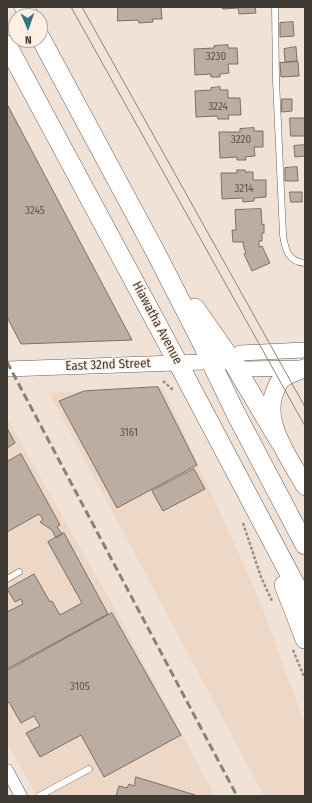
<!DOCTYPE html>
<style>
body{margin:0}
#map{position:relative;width:312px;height:803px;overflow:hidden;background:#f1e2d7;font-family:"Fira Sans Condensed",sans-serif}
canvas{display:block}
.frame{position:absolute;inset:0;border:8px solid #3f3934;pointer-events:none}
.north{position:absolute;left:8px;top:8px;width:40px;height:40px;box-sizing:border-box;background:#feefe4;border:1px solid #b2a69e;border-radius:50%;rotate:178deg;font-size:11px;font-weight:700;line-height:16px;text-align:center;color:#3f3934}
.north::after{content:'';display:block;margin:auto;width:14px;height:18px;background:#2f7682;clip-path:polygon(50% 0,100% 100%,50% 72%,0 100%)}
</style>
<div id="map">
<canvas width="312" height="803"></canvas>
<div class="frame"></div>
<div class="north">N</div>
</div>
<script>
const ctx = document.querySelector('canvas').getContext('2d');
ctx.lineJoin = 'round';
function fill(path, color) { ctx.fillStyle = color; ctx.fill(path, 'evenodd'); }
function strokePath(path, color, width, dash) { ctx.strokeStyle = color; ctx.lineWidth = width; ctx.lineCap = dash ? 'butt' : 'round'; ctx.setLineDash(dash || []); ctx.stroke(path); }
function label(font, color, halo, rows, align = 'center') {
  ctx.font = font + ' "Fira Sans Condensed",sans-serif'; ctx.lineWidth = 3; ctx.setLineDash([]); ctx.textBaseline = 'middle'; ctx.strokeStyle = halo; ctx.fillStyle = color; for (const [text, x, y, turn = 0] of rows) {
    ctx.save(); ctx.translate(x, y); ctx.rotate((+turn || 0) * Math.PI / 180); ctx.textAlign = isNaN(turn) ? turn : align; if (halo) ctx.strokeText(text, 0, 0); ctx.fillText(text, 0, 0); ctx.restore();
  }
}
const built = new Path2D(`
 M163,387l94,207 48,130v72h-41l-215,-403z
 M7,418l109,193 99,185h-178l-30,-53z`);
const building = new Path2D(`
 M118,7h43l1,12h-10l1,3 -14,1 -1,-3 -20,1z
 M223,7h32l1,6 -17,1 -1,-6 -15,1z
 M293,22l1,14 -14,1v-14z
 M228,45v3h9l1,16h-10l1,9 -9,1v3h-9v-3l-16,1 -1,-26 20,-1v-2z
 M296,47l1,14 -12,1 -1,-13z
 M298,62l1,14 -18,1 -1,-14z
 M220,87v3h8v8h12l1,17h-13l1,4h-11l-1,-3 -21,1 -1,-26 16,-1v-2z
 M282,99h10v12l-10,1z
 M7,104l125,236 -111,4 -14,-27z
 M290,118h15v18h-14z
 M254,128v3h9v16h-9l1,9 -10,1 1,3h-9v-3l-17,1 -1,-26h21v-3z
 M305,145v11l-10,1 -1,-11z
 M297,167l1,14h-13v-13z
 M237,170h8v2h8v8h13v17l-12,1v3l-11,1v-4l-21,1 -1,-26h16z
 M290,192h12v10h-11z
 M261,209l1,16 2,-1v9h-2v8h-3v6l3,-1 8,17 -18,8 -8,-17 2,-1 -2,-5 -1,-6h-10l-1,-12h4l-1,-20z
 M158,387l39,78 -80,43 -58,-107 25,-10z
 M7,428l8,15 -8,5z
 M21,454l39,71 -3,2 5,7 -6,4 -4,-8 -12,-8 3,-3 -4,-5 -32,18v-70z
 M194,469l11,20 -42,22 -11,-20z
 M64,533l44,81 -101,55v-57l16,-8 -2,-5 -6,3 -8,-13 27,-15 16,28 2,-1 8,14 22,-12 -34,-61z
 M112,613l69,122 -77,42 -23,-42 -41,22 -14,-24 14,-7 -6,-10 -13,7 -12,-21 -2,1v-32z
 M136,777l59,18 -1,1h-78l3,-10 8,2 2,-4 5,2z`);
const path = new Path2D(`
 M163,381l10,9
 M243,523l18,54 11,24
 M293,650l12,29`);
const service = new Path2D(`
 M275,7l1,73 7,155c2,14 5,27 22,28
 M7,579l12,-7
 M39,796l50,-27`);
const minor = new Path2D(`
 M7,770l14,26`);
const tertiary = new Path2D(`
 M232,361l8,-8 65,-3
 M7,369l225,-8 11,8 58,-1`);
const primary = new Path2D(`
 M305,368c-8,4 -19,6 -25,13 -2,2 -3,6 -4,8 -16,31 14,70 29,97`);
const trunk = new Path2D(`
 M24,7l5,9
 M40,37l115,214 45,88 36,75 69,131
 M7,45l171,318 127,240
 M195,308l37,53 48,81
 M284,585l21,54`);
const tram = new Path2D(`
 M71,7l234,419
 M82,7l223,400`);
const rail = new Path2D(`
 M7,362l230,434`);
const numberNames = [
 ["3230",216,57],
 ["3224",218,107],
 ["3220",241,140],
 ["3214",244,189],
 ["3245",35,211],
 ["3161",129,433],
 ["3105",80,687]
];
const streetNames = [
 ["Hiawatha Avenue",157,323,62],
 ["East 32nd Street",108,365,-2]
];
fill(built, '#edd8c7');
fill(building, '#bbada2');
strokePath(building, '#7b6e64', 1);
strokePath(service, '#6a5d53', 7);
strokePath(minor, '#6a5d53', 13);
strokePath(tertiary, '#6a5d53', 16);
strokePath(primary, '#6a5d53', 19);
strokePath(trunk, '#6a5d53', 20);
strokePath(path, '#9b9088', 2.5, [3, 2]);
strokePath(service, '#fff', 6);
strokePath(minor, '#fff', 12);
strokePath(tertiary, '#fff', 15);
strokePath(primary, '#fff', 18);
strokePath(trunk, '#fff', 19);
strokePath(tram, '#8b817a', 1);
strokePath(rail, '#8b817a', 3, [8, 4]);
label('11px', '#5e5650', null, numberNames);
label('13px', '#3f3934', '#feefe4', streetNames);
</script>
